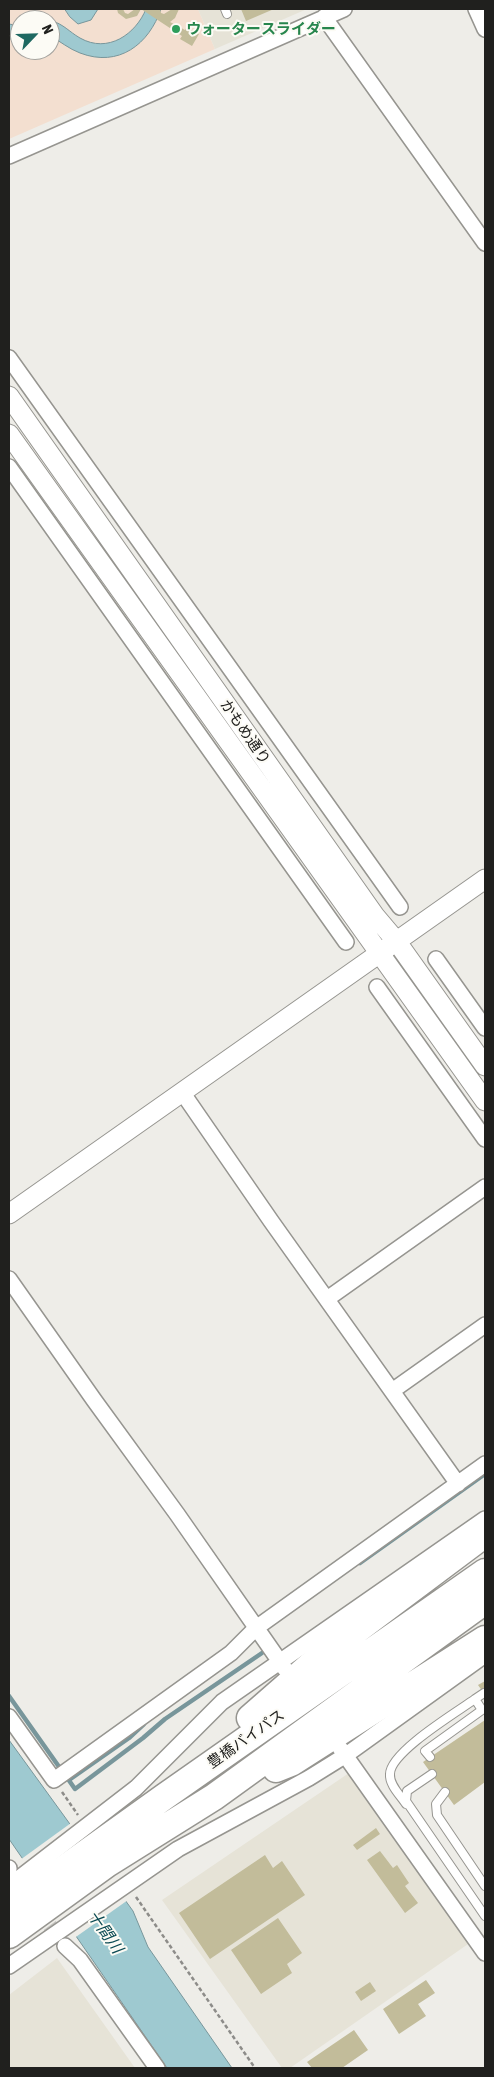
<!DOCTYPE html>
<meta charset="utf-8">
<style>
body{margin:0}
#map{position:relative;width:494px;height:2077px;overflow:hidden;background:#eeede8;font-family:"Asap Condensed",sans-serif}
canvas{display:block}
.frame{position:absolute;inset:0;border:10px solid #20201e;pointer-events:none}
.north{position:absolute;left:10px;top:10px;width:50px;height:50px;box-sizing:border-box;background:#fcfbf5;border:1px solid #a4a39f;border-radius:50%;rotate:66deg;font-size:14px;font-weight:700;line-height:20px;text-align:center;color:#20201e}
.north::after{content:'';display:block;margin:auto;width:18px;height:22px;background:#1e6861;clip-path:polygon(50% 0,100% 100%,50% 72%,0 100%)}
</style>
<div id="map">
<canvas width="494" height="2077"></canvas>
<div class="frame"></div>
<div class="north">N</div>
</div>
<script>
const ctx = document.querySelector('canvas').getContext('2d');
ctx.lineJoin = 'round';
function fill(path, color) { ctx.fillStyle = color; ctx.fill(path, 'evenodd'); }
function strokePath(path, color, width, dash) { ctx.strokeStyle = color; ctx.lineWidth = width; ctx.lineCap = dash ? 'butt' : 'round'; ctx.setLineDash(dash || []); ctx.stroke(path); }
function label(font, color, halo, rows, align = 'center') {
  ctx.font = font + ' "Asap Condensed","Noto Sans JP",sans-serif'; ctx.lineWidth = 4; ctx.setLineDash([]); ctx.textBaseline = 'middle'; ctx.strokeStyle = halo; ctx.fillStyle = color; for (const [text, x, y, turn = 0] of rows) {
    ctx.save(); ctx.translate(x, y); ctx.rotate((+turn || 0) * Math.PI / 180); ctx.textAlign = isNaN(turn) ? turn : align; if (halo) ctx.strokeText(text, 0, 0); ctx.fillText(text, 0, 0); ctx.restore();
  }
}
const commercial = new Path2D(`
 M9,9h189l17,40 -206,90zM20,20h30v30h-30z`);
const built = new Path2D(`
 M198,9h109l-92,40z
 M349,1773l122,169 -181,126h-8l-120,-168z
 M57,1958l78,110h-126v-73z`);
const water = new Path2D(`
 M65,9h33l-7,11 -13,4 -8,-7z
 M146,9h15c-12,35 -42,59 -81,44 -11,-4 -20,-12 -30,-17v-16c15,5 18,11 30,18 28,16 56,-4 66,-29z
 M9,24l11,2v13h-11z
 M9,1740l124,171 15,36 84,121h-65l-158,-229z`);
const pier = new Path2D(`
 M71,1823l57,77 -55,39 -53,-79z`);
const stream = new Path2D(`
 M360,1563l125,-89
 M9,1696l53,75
 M68,1779l7,10 68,-51 22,-19 97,-66
 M69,1780l60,-42 15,-14`);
const building = new Path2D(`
 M117,9h6l2,4 3,1 7,-5h25l1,4 3,1 8,-5h7l-4,9 -5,4 15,8 2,-3 12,7 -7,12 -12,-7 2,-3 -41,-27 -4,7 -11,3 -8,-6z
 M241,9h33l-28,12z
 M485,1681v14l-7,-10z
 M485,1720v62l-31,23 -31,-43z
 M376,1828l4,6 -23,16 -4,-5z
 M380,1851l13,17 4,-3 12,18 -4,3 13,17 -13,10 -38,-53z
 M265,1855l8,13 9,-7 23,34 -95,64 -31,-46z
 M278,1918l24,35 -15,11 5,9 -31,21 -30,-44z
 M426,1980l9,13 -17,11 8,12 -27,18 -16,-25z
 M370,1982l6,9 -15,10 -6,-9z
 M354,2030l14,20 -26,18h-30l-5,-6z`);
const minorTunnel = new Path2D(`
 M36,1907l29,39`);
const path = new Path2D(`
 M62,1792l16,23
 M136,1897l119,171`);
const service = new Path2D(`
 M225,9l2,5
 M430,1757l-5,-6 57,-41 -7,-11 9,-6
 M432,1774l-25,17 -1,10 79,115
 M445,1792l-9,12 1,11 48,71
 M406,1804c-5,-8 -17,-19 -16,-30 0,-22 67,-62 85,-75`);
const minor = new Path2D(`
 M476,9l9,20
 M324,17l161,226
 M9,156l335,-147
 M9,358l391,549
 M9,467l337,475
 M436,959l49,69
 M377,987l108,152
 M182,1092l89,129 187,263
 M9,1279l85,121 83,114 108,155
 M327,1299l158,-112
 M392,1391l93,-66
 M9,1717l45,63 177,-127 25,-25 229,-164
 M340,1748l145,205
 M9,1868v1
 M9,1886l127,-98 86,-86 263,-183
 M65,1946l15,14 77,108
 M9,1966l169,-117 131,-71 37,-23 139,-100`);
const tertiary = new Path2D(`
 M9,396l366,520 22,26 88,124
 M9,434l476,667
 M9,1214l476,-335`);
const trunk = new Path2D(`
 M250,1718l64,-56 171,-128
 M276,1769l15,-6 194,-124
 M9,1908l155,-111 321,-225
 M9,1935l98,-71 107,-67 271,-196`);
const markers = [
 [176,29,5,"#2e9e5b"]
];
const leisureNames = [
 ["ウォータースライダー",186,29]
];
const streetNames = [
 ["かもめ通り",245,732,55],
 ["豊橋バイパス",246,1739,-35]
];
const waterNames = [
 ["十間川",105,1932,55]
];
fill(commercial, '#f3dfd0');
fill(built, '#e6e3d7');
fill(water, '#9ec9d0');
strokePath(water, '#78969b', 1);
fill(pier, '#eeede8');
strokePath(stream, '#78969b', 4.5);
fill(building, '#c2bc9a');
strokePath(minorTunnel, '#c5c4c0', 15, [15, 8]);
strokePath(service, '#969590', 10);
strokePath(minor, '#969590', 18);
strokePath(tertiary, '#969590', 21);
strokePath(trunk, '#969590', 29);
strokePath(path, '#8d8c89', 2.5, [4, 2.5]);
strokePath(service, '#fff', 8);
strokePath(minor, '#fff', 15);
strokePath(tertiary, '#fff', 19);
strokePath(trunk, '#fff', 26);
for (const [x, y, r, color] of markers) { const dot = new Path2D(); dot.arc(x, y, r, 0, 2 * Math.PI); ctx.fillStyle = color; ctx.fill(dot); strokePath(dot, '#fcfbf5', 2); }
label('bold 15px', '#27864d', '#fcfbf5', leisureNames, 'left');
label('15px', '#20201e', '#fcfbf5', streetNames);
label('italic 16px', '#0b4a53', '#fcfbf5', waterNames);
</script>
